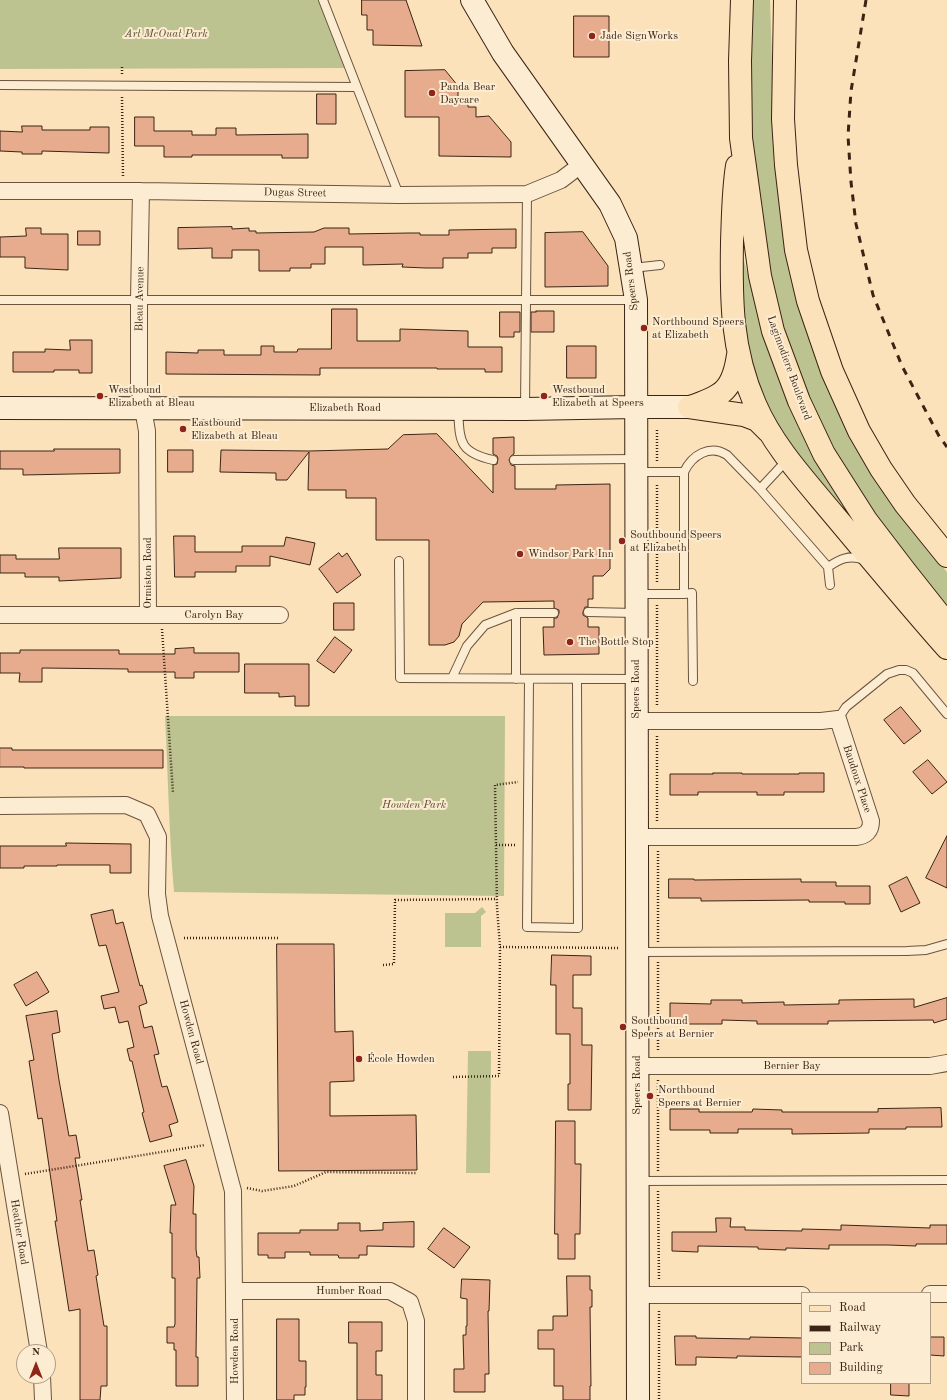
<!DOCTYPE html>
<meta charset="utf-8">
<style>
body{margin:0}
#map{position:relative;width:947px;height:1400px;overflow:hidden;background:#fbe2ba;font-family:"Old Standard TT",serif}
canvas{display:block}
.legend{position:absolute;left:801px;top:1292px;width:130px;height:92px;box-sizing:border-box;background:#fcecd2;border:1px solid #af9c86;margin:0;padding:5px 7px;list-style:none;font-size:12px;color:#3b2415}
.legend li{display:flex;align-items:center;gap:8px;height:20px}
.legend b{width:20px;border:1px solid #af9c86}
.north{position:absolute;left:16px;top:1344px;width:40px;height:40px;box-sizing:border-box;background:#fcecd2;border:1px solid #af9c86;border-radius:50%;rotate:0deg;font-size:11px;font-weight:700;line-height:16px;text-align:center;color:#3b2415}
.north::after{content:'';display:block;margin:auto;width:14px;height:18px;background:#8f2418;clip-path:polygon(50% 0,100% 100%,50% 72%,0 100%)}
</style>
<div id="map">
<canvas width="947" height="1400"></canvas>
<ul class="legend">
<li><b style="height:5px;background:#fbe2ba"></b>Road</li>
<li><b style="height:5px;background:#3b2415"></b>Railway</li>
<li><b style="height:11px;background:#bdc390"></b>Park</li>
<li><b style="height:11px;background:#e7ac8d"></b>Building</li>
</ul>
<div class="north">N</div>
</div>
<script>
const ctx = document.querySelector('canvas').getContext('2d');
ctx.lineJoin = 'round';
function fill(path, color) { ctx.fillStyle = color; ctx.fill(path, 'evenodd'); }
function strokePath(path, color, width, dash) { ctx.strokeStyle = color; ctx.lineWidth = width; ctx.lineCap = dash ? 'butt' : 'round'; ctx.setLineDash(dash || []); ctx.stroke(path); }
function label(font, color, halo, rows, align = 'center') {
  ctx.font = font + ' "Old Standard TT",serif'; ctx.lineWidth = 4; ctx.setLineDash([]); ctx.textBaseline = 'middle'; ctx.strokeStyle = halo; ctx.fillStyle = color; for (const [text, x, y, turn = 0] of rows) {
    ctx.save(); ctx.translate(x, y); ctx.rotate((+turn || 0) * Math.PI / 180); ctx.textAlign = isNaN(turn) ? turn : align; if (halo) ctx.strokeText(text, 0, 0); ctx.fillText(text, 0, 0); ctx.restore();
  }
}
const green = new Path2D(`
 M0,0h319l27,68 -346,1z
 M752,0h18l5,156 3,33 5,41 12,54 143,277 9,11v35c-38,-49 -78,-98 -110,-152 -30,-53 -59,-129 -70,-189 -3,-17 -5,-34 -8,-52 -2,-17 -6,-35 -7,-52 -3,-54 -1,-108 0,-162z
 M742,259h1l1,2 8,27 130,271 -78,-90 -41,-66 -21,-78z
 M165,716h340l-1,180 -330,-4c-5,-59 -6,-117 -9,-176z
 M482,907l4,5 -5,4v31h-36v-34h30z
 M468,1051h23l-1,122h-24z`);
const building = new Path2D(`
 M362,0h44l16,46 -49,-1v-15h-6v-15h-5z
 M574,16h35v41h-35z
 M445,70l13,16v14h10v7h8v10l13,-1 22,26v15l-72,-1v-39h-34v-46z
 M317,94h19v30h-19z
 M135,117h19v14h38v4h24v-7h20v7l72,-1v24h-26v-3h-90v2h-28v-11h-29z
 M22,126h20v4h48v-3h19v26l-67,-2v3h-20v-2l-22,-1v-20l22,1z
 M232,227v2l17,-1v3h7v2l58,-1 10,-4h25v6l60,-1h11v2h29v-5l67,-1v19h-24v5h-24v5h-25v10h-17l-24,-1 1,-3 -40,1v-18h-38v17h-14v4h-21v3h-31v-21h-27v8h-20v-10l-34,1v-21z
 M26,228h15v6h27v36l-43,-2v-11h-25v-20l26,-1z
 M78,231h22v14h-22z
 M583,232l25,34v20l-63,1v-54z
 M332,309h25v32h43v-12l68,2v16h34v25h-17v-3h-48v-1h-117v7l-154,-1v-22l32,1v-3h26v5h37v-9h13v6h23l1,-3h33z
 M536,311h18v21h-23v-20h5z
 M500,312h20v20h-6v5h-14z
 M70,340h22v33h-13v-3h-25v2h-41v-20h32v-3l25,1z
 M567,346h29v32h-29z
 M437,434l56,59v-28l4,-1 1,-5 -1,-3 -4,-2v-16l21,-1v17l-3,2 -2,4 2,5 4,1v23h41v-4l54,-1v85l-7,7h-10v23h-5v8h-3l-2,5v3l5,3v9h11v27l-55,1 -1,-28h11v-9h3l2,-5v-3l-5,-2v-7l-71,1 -21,22 -3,12 -5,6 -9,3h-16v-105h-53v-42h-30v-8h-38l1,-38 -22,28h-11v-7l-56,-1 1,-22 88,1 79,-2 15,-14z
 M54,449h66v24l-97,2v-6h-23v-18h54z
 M168,450h25v22h-25z
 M174,536h21v16h47v-6h42l2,-9 29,6 -5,22 -40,-9v10h-34v6h-41v5h-20z
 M59,548h62v30l-62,3v-4h-34v-4h-25v-18h16v4h43z
 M339,553l3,4 5,-4 14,22 -24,18 -18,-24z
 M334,603h20v27h-20z
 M335,637l17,13 -18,23 -17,-12z
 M194,648v5h45v19h-45v6h-19v-6h-47v-3l-86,-1v14h-23l1,-9h-20v-20h20v-3h99v4h56v-5z
 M245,664h64v42h-14v-10l-16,1v-4h-34z
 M901,707l20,24 -17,13 -20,-24z
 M0,748h12v2h151v18h-139v-1h-24z
 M928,760l19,22 -15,12 -19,-22z
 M713,773h29v1h57v-1h25v19h-40v3h-27v-3h-59v3h-28v-21h43z
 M947,836v52l-21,-10z
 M66,843l65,1v29h-21v-8h-53v1h-33v2h-24v-22h66z
 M907,877l13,26 -19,9 -12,-26z
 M669,879h25v1l107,-1v3h35v4h34v18h-25v-2h-36v-2l-108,1v-3h-32z
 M113,910l3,14 7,-2 17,64 2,-1 5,18 -8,3 5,22 8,-2 7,28 -5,1 8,32 5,-1 11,36 -9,3 3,11 -22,6 -8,-29 2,-1 -12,-51h-2l-3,-12 7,-2 -6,-26 -9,2 -4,-16 -11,2 -3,-13 18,-4 -13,-47 -7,1 -8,-31z
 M277,944h57l1,88 18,-1 1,50 -24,1v34l86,-1 1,55 -138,1z
 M552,955l39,1v19h-18v33h9v37h10l-1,65h-23v-26h2v-50h-14v-49h-5z
 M37,972l12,20 -23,14 -12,-21z
 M947,998v21l-13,4 -1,-3 -105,1v3h-71v-3l-35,-1v4h-52v-21l41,1v-4h31v3l42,-1v3l55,-1v-4l75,-1v8z
 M57,1011l3,21 -8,2 7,46 10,56 7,-1 4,23h-5l7,42h-2l8,51 6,-1 4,25 -2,1 8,50h3v60h-6l-1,14h-20v-91l-11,2 -14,-90h2l-15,-103 -4,1 -9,-58 5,-1 -8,-44z
 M941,1108l1,19h-36v2h-37v4l-77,1v-5h-54v4h-28v-3h-40v-21h29v3h53l1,-3 29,1v2h96v-3z
 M556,1121h19v43h6l-1,70h-5v25h-17v-25h-3z
 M186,1160l8,26 -1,28h3v35l1,8h2l1,21h-3l-1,79h2v29h-22v-36h-2v-7h-7v-16h7l1,-3v-46h-3v-45h-2l1,-28h5l-12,-39z
 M716,1218h15l-1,9h15v3l57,1v-2l39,1v-5l89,3v-3h17v19h-31v2l-28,-1h-59v4l-43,-1v2l-28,-1v-2l-60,-1v6l-26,-1v-19h44z
 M414,1222v25l-47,-1v9h-8v3h-20l-1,-3h-28v-3h-25v6h-17v-3h-10v-22h42v-3h38v-7h22v8l23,-1v-7z
 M444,1228l26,19 -16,21 -26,-19z
 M567,1276h23v14h2v17h-2l1,79h-1v14h-27v-14h-9v-37h-16v-19h15v-14h14z
 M462,1279l28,1 -1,31h-1l1,63h-4v18h-31v-23h10l-1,-34h3v-9h1v-27l-6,-1z
 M277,1319h22v42h7v26h-1v8h-11v5h-17z
 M349,1322h33v29h-6v24h6v25h-25v-57h-8z
 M675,1336h21v2l54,1v-2l52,1v19l-65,-1v2l-41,-1v8h-20z
 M930,1337h14v19l-14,-1z
 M891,1383h18v13l-18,-1z`);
const path = new Path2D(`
 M122,67v7
 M122,97l1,79
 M657,430v32
 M657,582v-99
 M657,605v101
 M162,629l11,164
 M657,736v87
 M496,845h21
 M658,851v91
 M184,938h96
 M500,947l119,1
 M658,962v89
 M383,965l11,-1 1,-64 102,-1
 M453,1077l46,-1 1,-129 -3,-40 -2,-122 23,-3
 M658,1080v91
 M25,1174l180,-29
 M247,1188l15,3 32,-5 32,-14 91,1
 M658,1191l1,89
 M659,1311v89`);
const lane = new Path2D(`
 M323,0l76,195
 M0,85l356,2
 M632,268l28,-3
 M0,300h635
 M525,408l2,-214
 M458,409c2,32 0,43 35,51
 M514,460l121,-1
 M637,472h47v122h-46
 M684,472c8,-17 26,-28 43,-17l33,34 68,78 2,18
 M760,489l27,-29
 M399,561l1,117 236,1
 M828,567c12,-8 22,-13 36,-7
 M684,594l8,-1 1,88
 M588,612l47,1
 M516,613h38
 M452,678l15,-32 18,-21 31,-12v66
 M529,679l-2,248 51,1 -1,-249
 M838,719l8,-12 41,-33 12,-4h7l7,3 34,41
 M639,952l268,-1 19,-1 21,-6
 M638,1181l309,-1`);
const street = new Path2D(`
 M0,191h141l258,4 128,-1 34,-14 21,-16
 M0,615h148l-1,-184 -8,-45v-86l2,-109
 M148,615h132
 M636,721h185l17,-2 33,102c0,10 -5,15 -15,16h-219
 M0,806l126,-1 21,9 11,23 -1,57 3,22 73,275 2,209
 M637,1066h293l17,-3
 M0,1113l39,239
 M235,1291h155l20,11 6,19v79
 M930,1294h17
 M638,1295h164
 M42,1376l1,24`);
const secondary = new Path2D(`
 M472,0l31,53 107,151 16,34 10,62 2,1100
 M0,408l525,1 110,-2h54`);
const primary = new Path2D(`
 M742,0l-2,61 1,77 19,138 13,55 26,70 25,53 42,66 39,51 42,53
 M785,0l-2,119 3,46 10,85 12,51 24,70 27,60 22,38 24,35 42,52
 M737,166c-4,25 -4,50 -5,76 -1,58 -1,107 23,162 18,42 50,76 79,111 37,44 74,89 113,133
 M689,407l55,8 13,5 11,11
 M690,407c33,-11 43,-17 48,-52`);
const rail = new Path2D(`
 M866,0l-15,91 -3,45 3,46 5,42 17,71 29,71 37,70 8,11`);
const markers = [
 [592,36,4,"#8f2418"],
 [432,93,4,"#8f2418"],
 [644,328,4,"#8f2418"],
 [100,396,4,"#8f2418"],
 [544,396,4,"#8f2418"],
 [183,429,4,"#8f2418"],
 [622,541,4,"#8f2418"],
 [520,554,4,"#8f2418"],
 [570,642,4,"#8f2418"],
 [623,1027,4,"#8f2418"],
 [359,1059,4,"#8f2418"],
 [650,1096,4,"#8f2418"]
];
const parkNames = [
 ["Art McOuat Park",166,34],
 ["Howden Park",414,805]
];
const poiNames = [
 ["Jade SignWorks",600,36],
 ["Panda Bear",440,87],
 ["Daycare",440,100],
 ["Northbound Speers",652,322],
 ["at Elizabeth",652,335],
 ["Westbound",108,390],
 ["Elizabeth at Bleau",108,403],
 ["Westbound",552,390],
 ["Elizabeth at Speers",552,403],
 ["Eastbound",191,423],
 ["Elizabeth at Bleau",191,436],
 ["Southbound Speers",630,535],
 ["at Elizabeth",630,548],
 ["Windsor Park Inn",528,554],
 ["The Bottle Stop",578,642],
 ["Southbound",631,1021],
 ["Speers at Bernier",631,1034],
 ["École Howden",367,1059],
 ["Northbound",658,1090],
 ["Speers at Bernier",658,1103]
];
const streetNames = [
 ["Dugas Street",295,193,1],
 ["Speers Road",631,281,-97],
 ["Bleau Avenue",140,299,-89],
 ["Lagimodiere Boulevard",789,368,70],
 ["Elizabeth Road",345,408],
 ["Ormiston Road",148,573,-90],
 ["Carolyn Bay",214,615],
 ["Speers Road",636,689,-90],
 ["Baudoux Place",857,779,72],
 ["Howden Road",191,1032,75],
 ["Bernier Bay",792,1066],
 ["Speers Road",637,1085,-90],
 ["Heather Road",19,1232,81],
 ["Humber Road",349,1291],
 ["Howden Road",235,1351,-90]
];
fill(green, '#bdc390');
fill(building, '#e7ac8d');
strokePath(building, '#3b2415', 1);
strokePath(lane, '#6b543e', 10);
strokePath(street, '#6b543e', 18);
strokePath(secondary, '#3b2415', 24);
strokePath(primary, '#3b2415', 24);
strokePath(path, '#3b2415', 2.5, [1, 2]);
strokePath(lane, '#fcecd2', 8);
strokePath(street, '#fcecd2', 16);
strokePath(secondary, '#fcecd2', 22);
strokePath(primary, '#fbe2ba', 22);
strokePath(rail, '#3b2415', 3, [7, 7]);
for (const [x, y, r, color] of markers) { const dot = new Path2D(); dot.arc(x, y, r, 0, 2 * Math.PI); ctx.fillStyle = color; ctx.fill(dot); strokePath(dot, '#fcecd2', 1.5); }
label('italic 11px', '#5c4c34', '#fcecd2', parkNames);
label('11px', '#3b2415', '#fcecd2', poiNames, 'left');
label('11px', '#3b2415', '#fcecd2', streetNames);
</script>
